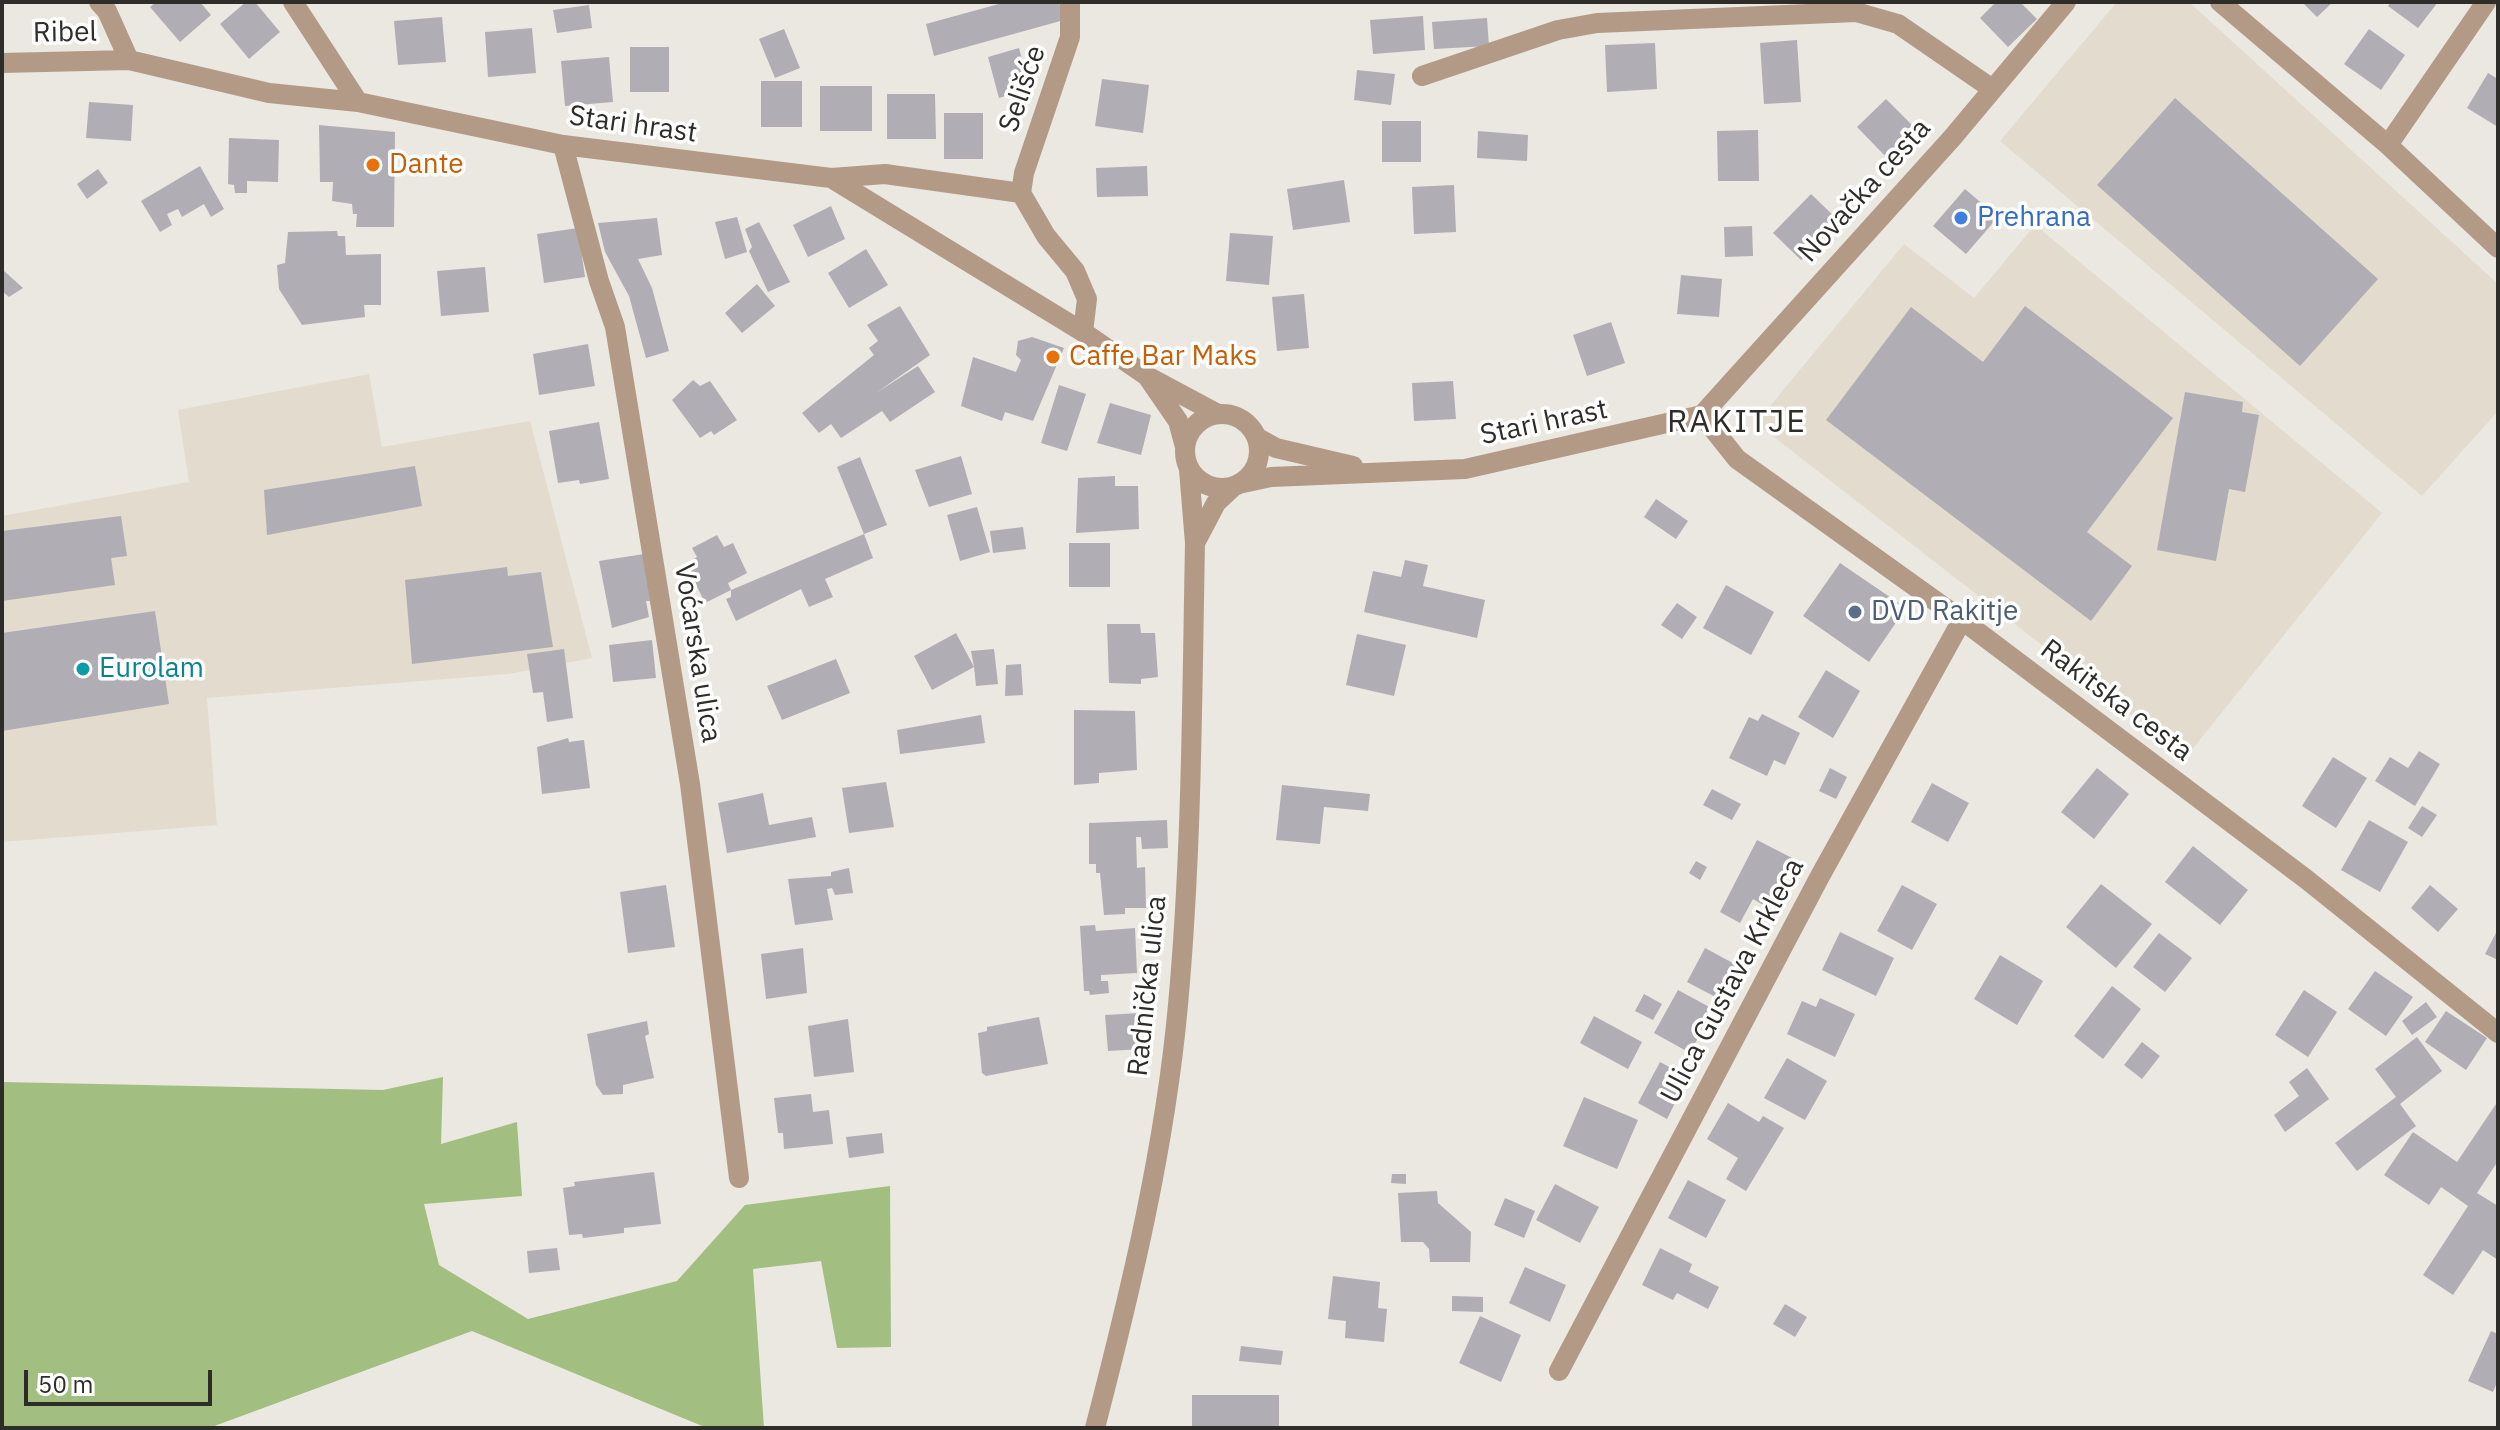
<!DOCTYPE html>
<meta charset="utf-8">
<style>
body{margin:0}
#map{position:relative;width:2500px;height:1430px;overflow:hidden;background:#ebe7e1;font-family:"IBM Plex Sans",sans-serif}
canvas{display:block}
.frame{position:absolute;inset:0;border:4px solid #2e2d2a;pointer-events:none}
.scale{position:absolute;left:24px;top:1370px;width:188px;height:36px;box-sizing:border-box;border:4px solid #2e2d2a;border-top:0;padding-left:10px;font-size:24px;line-height:28px;white-space:nowrap;color:#2e2d2a;-webkit-text-stroke:6px #fff;paint-order:stroke}
</style>
<div id="map">
<canvas width="2500" height="1430"></canvas>
<div class="frame"></div>
<div class="scale">50 m</div>
</div>
<script>
const ctx = document.querySelector('canvas').getContext('2d');
ctx.lineJoin = 'round';
function fill(path, color) { ctx.fillStyle = color; ctx.fill(path, 'evenodd'); }
function strokePath(path, color, width, dash) { ctx.strokeStyle = color; ctx.lineWidth = width; ctx.lineCap = dash ? 'butt' : 'round'; ctx.setLineDash(dash || []); ctx.stroke(path); }
function label(font, color, halo, rows, align = 'center') {
  ctx.font = font + ' "IBM Plex Sans",sans-serif'; ctx.lineWidth = 7; ctx.setLineDash([]); ctx.textBaseline = 'middle'; ctx.strokeStyle = halo; ctx.fillStyle = color; for (const [text, x, y, turn = 0] of rows) {
    ctx.save(); ctx.translate(x, y); ctx.rotate((+turn || 0) * Math.PI / 180); ctx.textAlign = isNaN(turn) ? turn : align; if (halo) ctx.strokeText(text, 0, 0); ctx.fillText(text, 0, 0); ctx.restore();
  }
}
const built = new Path2D(`
 M2117,2h72l309,282v127l-76,85 -422,-355z
 M2035,225l347,288 -196,244 -430,-334 148,-179 70,54z
 M369,374l13,73 148,-26 62,237 -84,16 -301,24 10,127 -215,17v-326l187,-34 -11,-72z`);
const forest = new Path2D(`
 M443,1077l-2,67 76,-22 5,74 -98,8 15,61 89,54 149,-38 68,-76 145,-19 1,161 -54,1 -16,-87 -68,8 11,159h-57l-235,-97 -263,97h-207v-346l381,8z`);
const building = new Path2D(`
 M156,2h44l11,13 -31,27 -30,-35z
 M246,2h9l25,30 -31,27 -29,-35z
 M1006,2h53l5,18 -130,36 -8,-32z
 M1996,2h24l17,17 -29,28 -28,-29z
 M2302,2h31l-16,15z
 M2391,2h47l-20,26 -30,-22z
 M589,5l3,23 -35,5 -4,-23z
 M1423,16l2,34 -52,4 -3,-34z
 M442,17l4,45 -48,3 -4,-44z
 M1487,18l2,28 -55,3 -2,-27z
 M532,28l4,45 -48,4 -3,-45z
 M784,29l16,39 -25,10 -16,-39z
 M2369,29l36,26 -24,35 -37,-26z
 M1797,40l4,62 -37,2 -4,-61z
 M1655,43l2,46 -50,3 -2,-47z
 M630,47h39v45h-39z
 M1019,48l11,41 -31,9 -11,-41z
 M609,57l4,45 -48,4 -4,-45z
 M1357,70l38,4 -4,31 -37,-5z
 M2488,73l10,6v48l-31,-19z
 M1102,79l47,6 -6,48 -48,-7z
 M761,81h41v46h-41z
 M820,86h52v45h-52z
 M887,94h48l1,45h-49z
 M2175,98l203,181 -78,87 -203,-181z
 M1886,99l34,34 -29,29 -34,-35z
 M89,102l44,3 -2,36 -45,-3z
 M944,113h39v46h-39z
 M1382,121h39v41h-39z
 M319,125l76,7 -1,95h-38l1,-13h-4l-1,-10 -20,-3 1,-19h-13z
 M1758,130l1,51h-41l-1,-50z
 M1478,131l50,4 -1,26 -50,-3z
 M229,138l50,2 -1,42 -31,-1v12h-12l-1,-8 -6,-1z
 M200,166l24,43 -13,8 -7,-13 -22,13 -4,-8 -11,5 5,11 -12,7 -19,-31z
 M1147,166l1,30 -51,1 -1,-29z
 M98,169l10,14 -21,16 -10,-15z
 M1344,180l6,42 -57,8 -6,-41z
 M1454,185l2,47 -42,2 -2,-47z
 M1965,189l33,28 -32,37 -33,-28z
 M1811,194l28,27 -38,39 -28,-27z
 M831,206l14,33 -37,18 -15,-32z
 M737,217l10,35 -22,7 -10,-37z
 M657,218l5,37 -24,4 14,29 17,63 -23,7 -17,-62 -24,-44 -7,-29z
 M759,222l31,60 -22,10 -19,-41 3,-4 -7,-18z
 M1752,226l1,30 -28,1 -1,-30z
 M578,228l7,49 -41,6 -7,-49z
 M337,231l1,5h7l1,19 35,-1v51h-17l1,12 -63,8 -23,-36 -2,-24 8,-2 3,-31z
 M1230,233l43,3 -4,49 -43,-4z
 M866,249l22,36 -39,23 -21,-35z
 M485,267l4,45 -48,4 -4,-45z
 M3,270l20,18 -14,9 -7,-6z
 M1681,275l41,4 -3,38 -42,-3z
 M757,284l18,22 -33,27 -17,-20z
 M1304,294l5,54 -32,3 -5,-54z
 M900,306l30,49 -54,38 42,-27 17,26 -45,30 -8,-11 -41,27 -10,-14 -12,9 -17,-20 72,-58 -5,-7 9,-7 -11,-16z
 M2025,306l148,112 -86,114 45,34 -41,55 -265,-201 85,-113 72,55z
 M1611,322l14,41 -38,13 -14,-41z
 M1032,337l32,11 -31,73 -28,-9 -3,9 -41,-15 12,-49 43,15 5,-12 -5,-5 2,-14z
 M588,344l7,42 -56,9 -6,-41z
 M693,380l7,6 10,-5 27,39 -23,15 -3,-4 -11,7 -28,-38z
 M1453,381l3,38 -42,2 -2,-38z
 M1059,385l27,9 -19,57 -26,-8z
 M2185,392l58,10 -1,10 17,3 -14,77 -16,-3 -13,72 -59,-11z
 M1110,403l41,12 -10,40 -44,-12z
 M599,422l10,57 -29,5 -1,-4 -21,3 -9,-52z
 M961,456l11,38 -43,13 -14,-37z
 M860,457l27,68 -23,9 9,24 -48,21 8,18 -24,10 -8,-18 -65,32 -10,-22 5,-2v-7l-26,13 -19,-39 11,-7 -5,-9 25,-13 7,12 9,-4 14,30 -19,10 3,7 133,-56 -27,-67z
 M415,466l7,40 -155,29 -3,-45z
 M1115,476v10h23l1,43 -63,4 2,-55z
 M1656,499l32,22 -12,18 -32,-22z
 M977,507l13,45 -30,9 -13,-46z
 M121,516l6,40 -16,2 4,27 -113,16v-70z
 M1023,527l3,22 -33,4 -3,-22z
 M1069,543h41v44h-41z
 M644,554l6,47h-4l3,16 -37,11 -13,-67z
 M1405,560l23,5 -5,21 62,14 -8,38 -113,-26 9,-41 28,6z
 M1840,563l66,45 -37,54 -66,-46z
 M507,567l1,9 33,-4 12,75 -141,17 -7,-84z
 M1726,585l48,27 -23,43 -48,-27z
 M1677,603l20,14 -15,22 -21,-14z
 M155,611l14,93 -167,27v-98z
 M1107,624h33l1,9h14l3,44 -17,2v5l-32,-1z
 M956,633l18,34 -3,-16 23,-2 4,35 -22,2 -2,-19 -42,23 -18,-34z
 M1357,634l49,11 -12,51 -48,-11z
 M652,640l4,38 -43,4 -4,-37z
 M564,649l9,69 -26,4 -4,-30 -10,1 -6,-39z
 M836,659l14,34 -68,27 -15,-34z
 M1021,664l2,31 -18,1 1,-31z
 M1826,670l34,21 -27,47 -35,-21z
 M1074,710l61,1 2,59 -38,3v10l-25,2z
 M1762,714l38,19 -15,32 -11,-5 -7,16 -38,-18 20,-41 9,4z
 M981,715l4,28 -85,11 -3,-24z
 M568,738l1,4 15,-2 6,48 -48,6 -5,-47z
 M2419,751l21,13 -25,42 -40,-25 15,-24 18,11z
 M2333,757l34,21 -31,50 -34,-22z
 M1830,768l17,9 -11,22 -17,-8z
 M2097,768l32,26 -35,45 -33,-27z
 M886,782l8,45 -45,6 -7,-45z
 M1932,783l37,20 -21,39 -37,-20z
 M1282,785l88,9 -2,17 -44,-4 -4,37 -44,-4z
 M1712,789l29,15 -9,16 -29,-15z
 M763,793l6,32 43,-8 4,20 -89,16 -9,-50z
 M2422,806l15,9 -15,22 -14,-9z
 M1167,820l1,28 -26,1 -1,-12h-5l1,31 8,-1 1,41h-21v6l-21,1 -4,-42h-4v-9h-7v-41z
 M2369,820l39,22 -28,50 -39,-22z
 M1757,840l39,20 -26,49 -17,-10 -13,24 -20,-11z
 M2193,846l55,44 -28,35 -55,-43z
 M1696,861l11,6 -7,13 -11,-7z
 M849,868l4,25 -18,2 -3,-7 -5,1 6,31 -38,5 -7,-46 43,-3v-4z
 M2101,884l51,40 -36,44 -50,-41z
 M666,885l9,62 -47,6 -8,-61z
 M1902,885l35,19 -25,46 -35,-19z
 M2430,885l28,24 -20,23 -27,-24z
 M1095,925l1,6 39,-3 2,45 -36,2v6h7l1,12 -19,2 -1,-4h-5l-4,-65z
 M2498,929v31l-13,-6z
 M1840,932l54,26 -18,38 -54,-26z
 M2159,933l33,25 -27,34 -32,-25z
 M803,948l4,45 -41,6 -5,-45z
 M1705,948l37,20 -17,34 -38,-20z
 M2000,955l43,26 -26,44 -43,-26z
 M2375,971l38,26 -27,39 -38,-27z
 M2112,986l29,23 -38,50 -29,-23z
 M1678,990l35,19 -23,44 -36,-20z
 M2304,990l33,22 -29,45 -33,-22z
 M1644,994l18,10 -9,16 -18,-9z
 M1820,998l35,16 -20,43 -48,-23 15,-33 14,6z
 M2426,1002l11,15 -25,18 -10,-14z
 M2446,1011l41,27 -21,32 -41,-28z
 M1141,1013l2,36 -35,2 -3,-36z
 M1594,1016l48,26 -14,27 -48,-26z
 M1039,1017l9,47 -62,12 -4,-3 -4,-40 9,-2v-4z
 M848,1019l6,53 -40,5 -6,-51z
 M647,1021l2,13 -4,2 9,42 -31,7v9l-20,1 -7,-10 -9,-51z
 M2417,1037l25,34 -42,33 16,22 -59,45 -22,-28 61,-46 -21,-28z
 M2142,1042l18,14 -18,23 -18,-14z
 M1787,1058l40,23 -22,39 -41,-22z
 M1660,1062l28,15 -21,42 -29,-16z
 M2307,1068l22,31 -44,33 -11,-17 25,-19 -10,-14z
 M811,1094l2,18 16,-2 4,34 -49,5 -1,-16h-5l-4,-35z
 M1584,1097l54,23 -21,49 -54,-23z
 M1728,1103l31,19 4,-6 21,12 -38,63 -20,-12 12,-21 -31,-19z
 M2496,1104l2,57 -21,32 21,13v54l-15,-10 -30,45 -30,-20 45,-69 -27,-19 -12,18 -45,-30 29,-43 44,30z
 M882,1133l2,20 -35,5 -3,-21z
 M654,1172l7,52 -37,4v5l-41,5 -1,-4 -13,1 -6,-47 12,-2 -1,-4z
 M1392,1174h14v10l-15,-1z
 M1688,1180l38,20 -20,38 -38,-20z
 M1555,1184l44,23 -19,36 -44,-23z
 M1437,1191l1,12 33,29 -1,30h-40l-1,-13 -6,-7h-22l-3,-49z
 M1505,1198l30,13 -11,27 -30,-13z
 M557,1248l3,22 -31,3 -2,-22z
 M1660,1248l32,16 -3,8 30,15 -11,22 -31,-16 -4,7 -31,-15z
 M1525,1267l41,18 -16,37 -41,-19z
 M1333,1276l47,6 -2,26 9,1 -3,33 -39,-4 1,-17 -18,-2z
 M1452,1296l31,1v15l-31,-1z
 M1785,1304l22,13 -12,20 -22,-13z
 M1480,1316l41,19 -20,47 -42,-19z
 M2491,1331l7,3v46l-5,12 -25,-11z
 M1241,1346l42,5 -2,14 -42,-4z
 M1192,1395h87v32l-87,1z`);
const minor = new Path2D(`
 M99,2l8,9 22,49 140,33 89,9 205,43 268,33 252,154 64,44
 M293,2l65,100
 M1070,2v35l-46,136 -3,20 25,43 29,35 12,28 -4,33
 M2220,2l168,143 110,103
 M2,63l127,-3
 M1422,76l136,-46 39,-7 259,-11 42,12 93,64
 M563,145l36,136 16,46 75,457 49,394
 M2388,145l98,-143
 M831,178l54,-4 136,19
 M1185 451a37 37 0 1 1 74 0a37 37 0 1 1-74 0Z
 M1258,438l18,10 77,18
 M1185,447l-7,-26 -31,-45 71,38
 M1189,470l6,73 21,-40 16,-15
 M1243,483l28,-6 194,-8 237,-54
 M1559,1371l260,-493 143,-258
 M1095,1428c36,-139 70,-280 83,-423 14,-154 14,-308 17,-462`);
const tertiary = new Path2D(`
 M2066,2l-114,136 -250,277 35,44 225,161 344,259 192,154`);
const markers = [
 [373,165,8,"#e8710a"],
 [1961,218,8,"#3f7fe0"],
 [1053,357,8,"#e8710a"],
 [1855,612,8,"#5c6f8a"],
 [83,669,8,"#0f9aa8"]
];
const streetNames = [
 ["Ribel",65,33,-1],
 ["Selišće",1023,89,-71],
 ["Stari hrast",633,125,8],
 ["Novačka cesta",1865,191,-48],
 ["Stari hrast",1544,423,-12],
 ["Voćarska ulica",697,653,81],
 ["Rakitska cesta",2116,701,37],
 ["Ulica Gustava Krkleca",1733,981,-62],
 ["Radnička ulica",1148,986,-84]
];
const foodNames = [
 ["Dante",389,165],
 ["Caffe Bar Maks",1069,357]
];
const shopNames = [
 ["Prehrana",1977,218]
];
const serviceNames = [
 ["DVD Rakitje",1871,612]
];
const cultureNames = [
 ["Eurolam",99,669]
];
const quarterNames = [
 ["RAKITJE",1737,423]
];
fill(built, '#e2dbce');
fill(forest, '#a2be80');
fill(building, '#b0aeb4');
strokePath(minor, '#b39a87', 20);
strokePath(tertiary, '#b39a87', 20);
for (const [x, y, r, color] of markers) { const dot = new Path2D(); dot.arc(x, y, r, 0, 2 * Math.PI); ctx.fillStyle = color; ctx.fill(dot); strokePath(dot, '#fff', 3); }
label('28px', '#2e2d2a', '#fff', streetNames);
label('28px', '#c56008', '#fff', foodNames, 'left');
label('28px', '#366cbe', '#fff', shopNames, 'left');
label('28px', '#4e5e75', '#fff', serviceNames, 'left');
label('28px', '#0d838f', '#fff', cultureNames, 'left');
ctx.letterSpacing = '2px';
label('32px', '#2e2d2a', '#fff', quarterNames);
ctx.letterSpacing = '0px';
</script>
